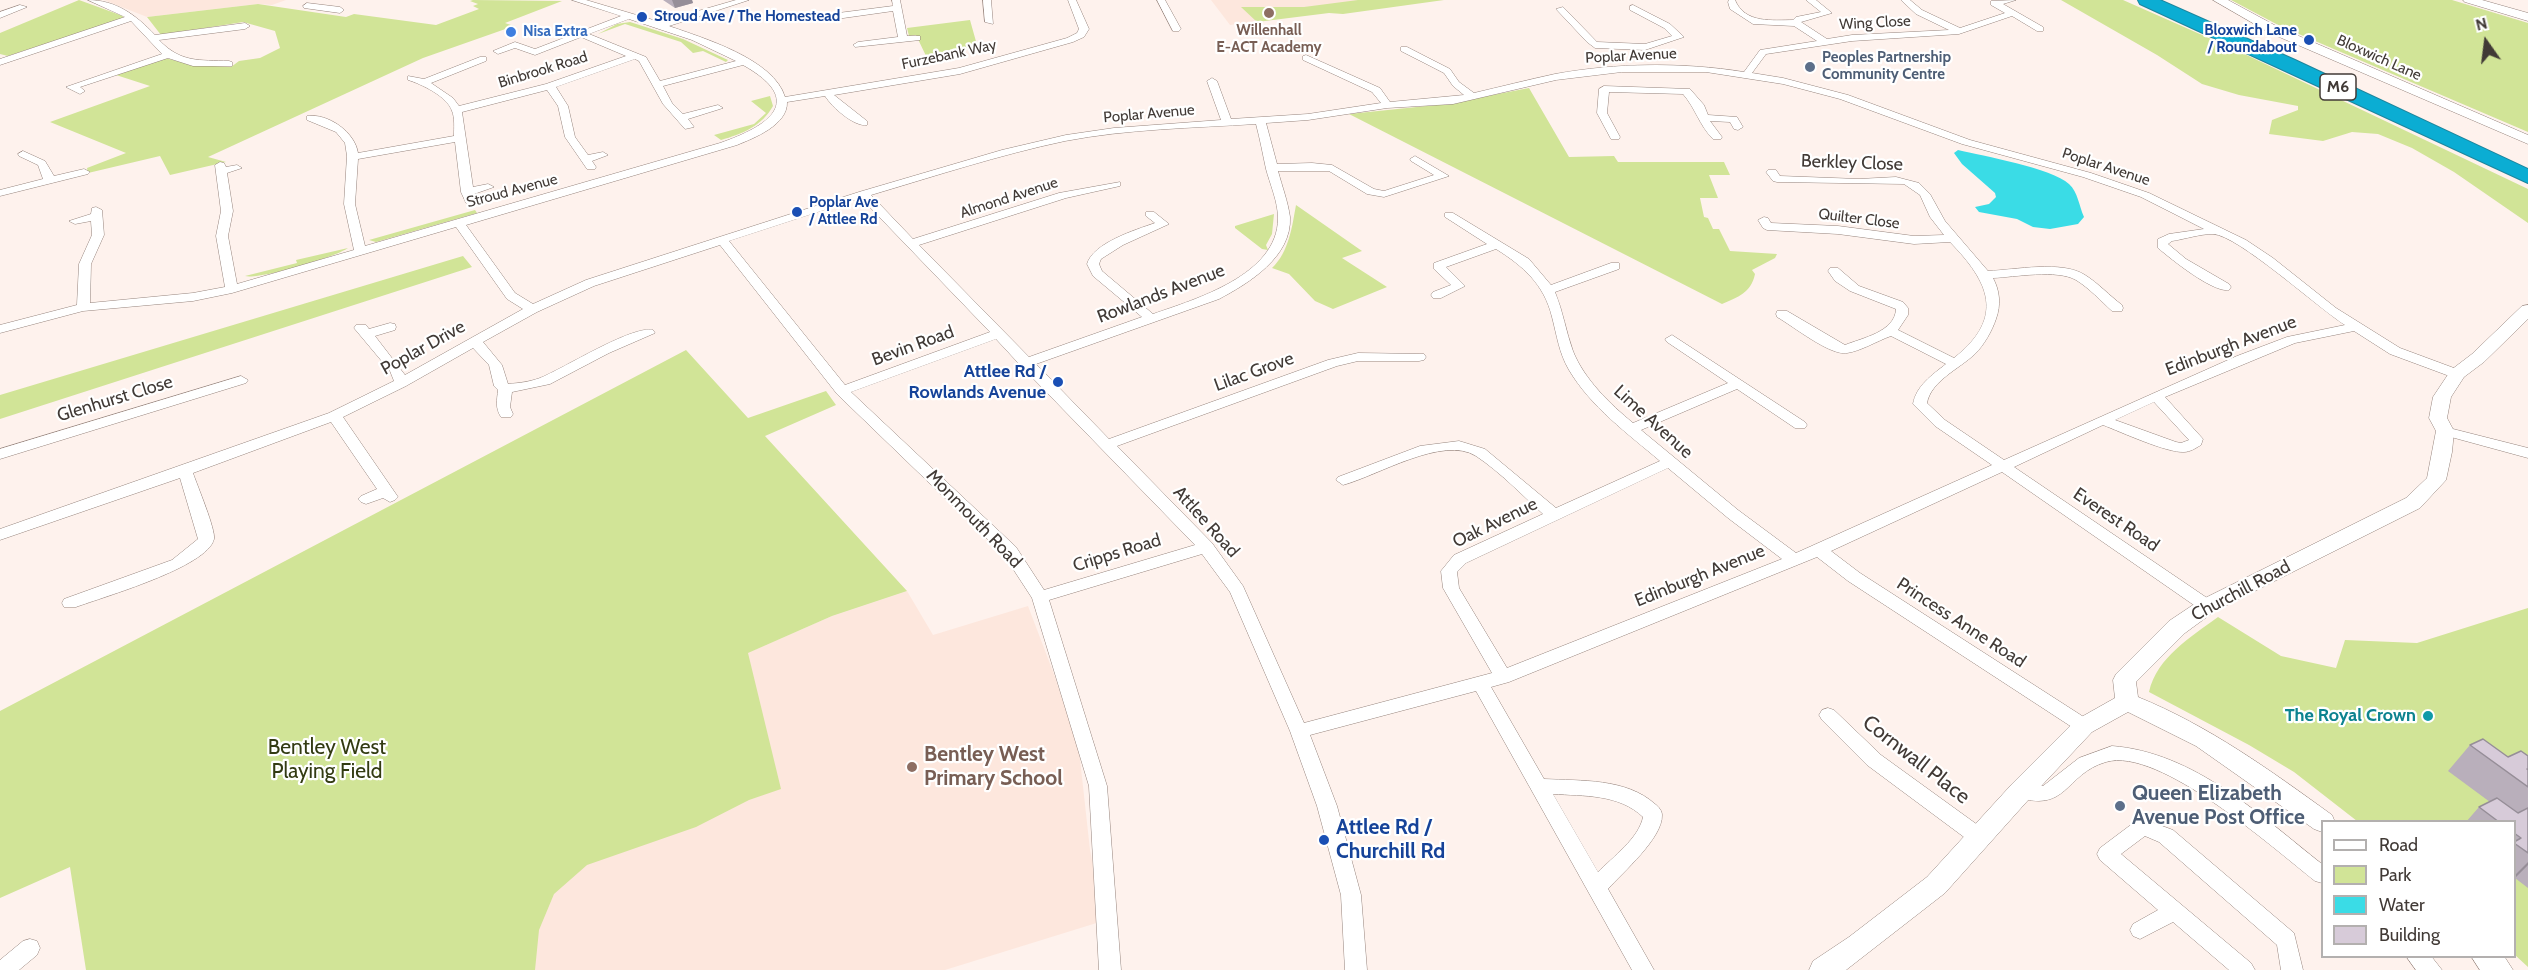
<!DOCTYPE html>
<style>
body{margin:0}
#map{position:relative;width:2528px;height:970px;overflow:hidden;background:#fef2ed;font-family:Cabin,sans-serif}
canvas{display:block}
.legend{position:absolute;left:2321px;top:820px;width:195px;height:138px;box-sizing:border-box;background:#fff;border:2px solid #b3b0af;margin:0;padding:8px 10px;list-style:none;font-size:18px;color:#413a36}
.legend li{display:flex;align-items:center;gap:12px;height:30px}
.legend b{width:30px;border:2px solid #b3b0af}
.north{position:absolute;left:2456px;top:12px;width:60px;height:60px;-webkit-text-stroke:4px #fff;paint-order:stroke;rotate:346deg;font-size:16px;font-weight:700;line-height:24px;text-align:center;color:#413a36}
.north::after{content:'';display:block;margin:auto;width:21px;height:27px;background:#413a36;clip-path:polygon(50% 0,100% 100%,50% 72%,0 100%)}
</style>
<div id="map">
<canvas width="2528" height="970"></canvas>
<ul class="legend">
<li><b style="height:8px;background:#fff"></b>Road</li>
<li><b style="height:16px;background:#d1e497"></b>Park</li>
<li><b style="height:16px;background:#3adce6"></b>Water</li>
<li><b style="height:16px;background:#d7cbd9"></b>Building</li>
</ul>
<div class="north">N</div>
</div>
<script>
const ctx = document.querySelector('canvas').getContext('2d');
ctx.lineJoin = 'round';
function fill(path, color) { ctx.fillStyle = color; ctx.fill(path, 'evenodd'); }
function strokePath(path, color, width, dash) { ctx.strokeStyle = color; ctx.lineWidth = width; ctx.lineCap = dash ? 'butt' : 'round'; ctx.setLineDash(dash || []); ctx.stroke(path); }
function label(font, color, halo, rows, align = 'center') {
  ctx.font = font + ' Cabin,sans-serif'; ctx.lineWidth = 4.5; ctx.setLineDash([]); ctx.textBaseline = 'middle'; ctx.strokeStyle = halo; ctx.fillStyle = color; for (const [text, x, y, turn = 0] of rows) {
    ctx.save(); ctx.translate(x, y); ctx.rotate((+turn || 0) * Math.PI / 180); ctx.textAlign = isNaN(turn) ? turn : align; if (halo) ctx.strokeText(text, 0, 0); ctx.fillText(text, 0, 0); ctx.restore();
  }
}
const built = new Path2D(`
 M104,0h182l-14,5 -14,-1 -111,13z
 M1211,0h196l-177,25z
 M907,591l26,44 95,-29 27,71 24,73 11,100 13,71 -158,49h-451l-10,-90 231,-213 117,-51z`);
const green = new Path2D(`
 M79,0l44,16 -1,3 -114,37 -8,-2v-21z
 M473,0l89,1 -57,22 9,3 -91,32 -215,99 18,5 -56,13 -10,-19 -72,17 -1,-5 39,-15 -76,-31 100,-36 -34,-11 49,-17 29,7 37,2 8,-6 21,-3 20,-10 -5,-17 -32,-9 -82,13 -14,-18 111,-13 88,13 8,-3 82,11 43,-16 -6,-3 5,-2 -8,-3z
 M1358,0h86l-101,14 -14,-1 -72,9 -16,-15h63z
 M2061,0h62l113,50 292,139v34l-74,-51 -42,-24 -34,-14 -26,-2 -29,9 -54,-7 3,-14 26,-10v-4l-59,-11 -37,-11 -45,-29z
 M2231,0h221l76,23v109l-248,-106z
 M970,20l7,25 -50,13 -11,-23 -7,1 -2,-8z
 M630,22l53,17 45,21 -2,2 -23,-11 -10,2 -12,-11 -56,-18 -27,10 19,-10z
 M1529,88l40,69 45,-1 4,6h106l6,13h-21l9,23h-18l4,19 4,1 5,11h6l11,22 47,3 -2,4 -23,12 3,4c-4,19 -17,23 -33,30l-373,-190 97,-10z
 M770,96l3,10c-11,20 -31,28 -52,34l-7,-5 40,-11 12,-11 -15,-12z
 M1296,205l66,46 -20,7 45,29 -54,22 -18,-8 -26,-27 -17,-6c17,-16 20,-41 24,-63z
 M475,210l2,3 -87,25 -14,4 -7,-2z
 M1274,214l-2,20 -6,11 2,5 -6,-1 -27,-21v-2z
 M348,248c-12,9 -89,32 -103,28l52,-13 -1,-3z
 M463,256l9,11 -472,152v-24z
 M686,350l62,68 78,-27 10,14 -71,31 142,155 -75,25 -84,37 33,136 -32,11 -53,27 -109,38 -33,29 -15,36 -4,40h-449l-16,-103 -70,31v-187z
 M2528,608v359l-13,-12 -1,-133 -157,-1 -63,-49 -45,-27 -100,-53c8,-35 42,-55 69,-75l63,39 55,12 9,-28 72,3z`);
const water = new Path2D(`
 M1958,150c25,6 94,18 111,34 9,8 10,22 15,33l-6,7 -28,5 -17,-2 -16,-8 -38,-7 -4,-5 14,-3 7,-7 -1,-4 -33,-29 -8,-11z`);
const minor = new Path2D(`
 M88,0c28,0 48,15 67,35l90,-12 5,3 -5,3 -86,11c22,23 40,20 70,21l3,1v4h-39l-25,-8 -88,29 5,4 -5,3 -14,-7 96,-33 -31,-33 -131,44v-6l125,-42z
 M572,0h14l74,22 76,-22h13l-80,26c34,12 105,33 116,71l174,-29 108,-30 10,-5 2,-4 -11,-29h8l13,29 -5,8 -11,5 -113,32 -126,21 33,26v4c-13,2 -35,-18 -42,-29l-38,6c1,23 -33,36 -50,43l-271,80 49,68 18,11 53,-24 273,-88 143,-42 64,-15 48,-7 107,-8 -14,-39 5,-3 5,3 14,38 77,-5 73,-11 -9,-11 -69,-32v-4l3,-1 74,33 10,14 74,-7 -11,-9 -9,-13 -43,-22v-4h6l43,22 9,13 15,11c26,-6 53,-13 81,-19 61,-11 127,-12 189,-2l16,-22 57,-9 -23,-15 -41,-2 -23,-15 -2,-7 1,-2h6c10,24 38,20 58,20l3,-3 25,-5 -15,-12h10l16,13 -31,9 26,17 25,-4 97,-5 -33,-16 -15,-14h9l12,10 38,18 45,-15 -14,-8v-4l25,-1 -13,4 40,23v4h-6l-25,-15 -53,18 -107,7 -86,13 -14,19 31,5 65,17 122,45 121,33 58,20 97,47 27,18 63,50 64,40 62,23 2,3 -2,3h-10l-62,-23 -36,-23 -59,12 -130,54 38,42 -2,6c-5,3 -11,7 -17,7 -17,1 -63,-20 -81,-27l-89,42 199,135 2,4 -2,4h-12l-199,-138 -171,79 29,22 230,148 3,5 -3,5 -6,2 -6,-2 -230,-150 -31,-24 -308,125 -18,5 53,92c37,2 82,-1 111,25 4,3 7,7 7,11 1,23 -40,58 -54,74l46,81h-22l-156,-279 -166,44 27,71 24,89 6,75h-22l-4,-75 -24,-89 -27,-75 -60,-139 -28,-38 -153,46 58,186 14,184h-22l-10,-184 -57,-188 -28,-43 -167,-161 -117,-149 -126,41 -57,26 -54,30 19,23 6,19c11,-1 21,-2 32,-6 23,-9 92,-53 113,-48l2,3 -46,20 -59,31 -38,8 -2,15 3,7 -2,3h-10c-6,-9 -4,-17 -3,-27l-4,-4 -5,-21 -16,-17 -67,38 -63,31 55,80 -3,3 -5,2 -7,-4 -17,6 -5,-2 -3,-3 3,-3 16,-7 -46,-67 -138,51c4,12 23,57 21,66 -6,28 -111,58 -138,68h-12l-2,-4 2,-4 108,-39 26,-21 -18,-61 -180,62v-11l329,-116 65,-32 -4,-10 -36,-43 2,-3h10l3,4 21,-6 5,1 1,3 -1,3 -20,6 30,39 118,-66 -16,-10 -51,-72 -224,66 -39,8 -110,10 -83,22v-8l77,-20 2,-41 13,-29 -1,-14 -16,3 -6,-3 22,-7 1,-6 4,-1 6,3 2,25 -13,29 -1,39 103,-10 32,-6 -9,-51 5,-25 -6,-46 5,-3 4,1 2,4 11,-2 5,3 -15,5 6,38 -5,25 9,48 117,-34 -10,-46 3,-48 -2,-13 -9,-11 -29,-12v-4c21,-3 48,16 51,37l96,-17c0,-8 1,-18 -2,-25 -5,-15 -31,-27 -44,-31v-4l16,3 56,-22h6v4l-55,22 22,15 6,8 87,-22 80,-28 -45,-19 -46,18 -20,-7 -17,6 -5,-3 22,-9 20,7 86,-33zM629,19l63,21 44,21 -76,20 -14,-24 -57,-23zM635,59l4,2 24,43 22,25 9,-2 -6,-8 35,-11 -5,-3 -35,9 -11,-11 -9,-17 80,-21c64,36 26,61 -23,78l-355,103 -10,-42 3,-45 97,-17 6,50 5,11h8v-9l20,-7 -6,-3 -15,3 -11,-75 85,-22 11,16 7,31 22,32h8l1,-2 -4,-6 16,-6 -5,-3 -15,3 -13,-18 -7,-31 -12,-19zM1622,72h84l77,12 57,15 122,45 121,33 58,20 63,32 -35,5 -11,5v9c13,11 55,45 71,42l2,-3 -2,-3 -43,-25 -18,-15 4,-3c13,-2 28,-7 41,-7 25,1 105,74 132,91l-58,12 -50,19 -233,104 -59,-40 -18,-17c4,-22 32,-34 48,-49 9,-9 17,-23 21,-35 5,-14 4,-28 -3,-41 22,-1 64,-9 83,2 13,8 25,21 36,31h10l1,-3 -1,-3c-12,-9 -24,-22 -37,-30 -23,-15 -70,-5 -97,-4l-43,-50 -15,-27 -11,-11 -23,-6 -37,2 -79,-3 -4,-6h-8l-2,2 7,9 4,1 127,2 16,11 10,22 14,18 -30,1 -76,-10 -67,-3 -3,-5 -4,-1 -6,3 5,8 4,2 71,4 76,10 36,-2c39,40 56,75 4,116l-56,-28 10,-15v-7l-5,-6 -44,-16 -21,-18h-8l-2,3 7,10 15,10 46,18c-1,23 -34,29 -51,36l-58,-34h-10l-1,3 1,3c16,9 53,39 70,36 14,-2 30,-12 44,-17l55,28c-14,11 -30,22 -33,40l22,22 57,39 -196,88 -58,-43 -97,-80 96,-41 58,39h10l2,-3 -2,-3 -133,-87 -7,4 2,3 61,41 -95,40c-23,-19 -49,-44 -60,-72 -7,-19 -10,-40 -18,-59l64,-23v-6h-8l-60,22 -22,-26 -76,-46h-8v4l42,27 -53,19v6l17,16 -18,7 -2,3 2,3h8l24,-12 -19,-19 50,-18c27,17 48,35 56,68 5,19 7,36 17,53 22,37 58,63 91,91l-104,47 -71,-59 -26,-8 -39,5 -82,31 -2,3 7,5c34,-9 100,-50 133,-29 24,16 46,39 67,58l-89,41 -13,16 2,17 49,85 -188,50 -61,-137 -31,-43 -95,-97 220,-80 21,-5h61l5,-1 2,-3 -2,-3 -66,-1 -30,7 -219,79 -73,-75 183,-65c30,-16 73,-42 71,-82 -2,-15 -8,-31 -12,-46h51l38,23 17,3 65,-21 -34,-20 -5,3 1,2 23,14 -50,16 -10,-2 -42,-24 -20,-2 -35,1 -11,-41 42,-3 79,-12 66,-4 103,-24zM1256,124c4,15 7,31 10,45 4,15 12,33 12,49 0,57 -82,81 -125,96l-51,-43 -3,-7 2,-5 22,-14 46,-21 -15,-12h-8v4l9,7c-20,7 -62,20 -68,41l6,12 49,41 -113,40 -110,-112 147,-47 54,-12v-4l-61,11 -146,46 -42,-44c64,-19 128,-40 194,-54 62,-12 128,-13 191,-17zM861,198l129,134 -145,53 -116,-144zM996,339l25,27 174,179 -151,45 -28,-43 -165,-155zM2154,402l35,38 -8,3 -5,-1 -61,-22zM1668,468l60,50 54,41 -275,109 -48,-80 -2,-16 9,-9zM1553,794c31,2 66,0 90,23 -4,21 -30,40 -45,55z
 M892,0h8l7,36h13v4l-65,7 -2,-2 5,-3 40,-5 -5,-26 -78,11 -5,-3 5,-3 78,-10z
 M983,0h8l2,24 -8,-2z
 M1157,0h8l16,29 -2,2h-6z
 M307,3l33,4 4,3 -4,3 -36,-5 -1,-2z
 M20,5l7,2 -27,11v-6z
 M1633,5l37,19 14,13 -39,13 -50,-2 -8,-6 -31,-33 7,-2 34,35 48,2 27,-8 -8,-8 -34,-18v-4z
 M1604,86l86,3 14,16 4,10 29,2 6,10 -5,3 -4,-1 -4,-7 -20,-1 12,16 -1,2h-8c-14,-14 -17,-30 -30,-45l-74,-2 -2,21 13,24 -1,2h-8l-14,-26 2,-24z
 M23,151l22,10 9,15 30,-7 6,3 -2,2 -88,22v-6l43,-11 -5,-14 -19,-9 -1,-2z
 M241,376l7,4 -2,3 -246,76v-10z
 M2445,427l83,21v10l-88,-24 -2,-3 2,-3z
 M1828,708l6,2 47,45 105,76 3,6 -3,6 -7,2 -7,-2 -105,-78 -45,-45 -3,-5 3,-5z
 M2112,746c82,6 149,70 210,118v19l-7,-2c-41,-32 -156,-135 -209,-119 -42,12 -38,53 -92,34l-2,-5 2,-5 7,-3 22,3 36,-28z
 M2143,819l30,11 121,103 9,37h-22l-4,-25 -118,-103 -14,-6 -24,18 130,109 4,7h-26l-56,-48 -33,17 -7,-3 -3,-6 3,-6 25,-14 -58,-50 -3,-6 3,-6 36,-27z
 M30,939l7,2 3,7 -3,7 -18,15h-19v-10l23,-19z
 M2406,956h25l11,14h-26z`);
const tertiary = new Path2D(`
 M2213,0h15l50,27 250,108v9l-258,-111z
 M2463,0h19l46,13v8l-63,-19z
 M2528,305v14l-44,43 -20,15 -13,20 -4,21 7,13 -2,21 -6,28 -26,28 -205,103 -30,22 -49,49 2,15c71,29 132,73 194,118l3,7h-13v10l-8,-3 -118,-83 -68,-34 -36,20 -62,66 -85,95 -99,77h-37l4,-9 36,-24 78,-60 85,-93 64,-64 39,-22 -2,-18 3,-6 53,-53 30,-20 207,-103 21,-20 9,-47 -7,-13 4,-21 18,-27 21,-16 50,-48z
 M2471,956h33l9,14h-33z`);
const motorway = new Path2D(`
 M2138,0h22l135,60 233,109v14l-388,-179z`);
const wall = new Path2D(`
 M663,0h29l1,3 -18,5z
 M2470,745l38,12 20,-1v132l-13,-10 -1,1v-57h-48l13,-15 11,-5 -42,-31z`);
const shadedWall = new Path2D(`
 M672,0h20l1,3 -18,5z
 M2528,862v3l-14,14v-3z`);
const building = new Path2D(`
 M2483,739l25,18 13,-6 7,5v13h-1l1,1v17l-58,-42z
 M2497,798l21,15 10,-5v45l-14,-10v-1l7,-4 -7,-5v-11h-15l-20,-15z`);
const markers = [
 [1269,13,6,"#8d6e63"],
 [642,17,6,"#1a4fb4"],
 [511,32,6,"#3f7fe0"],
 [2309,40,6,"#1a4fb4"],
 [1810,67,6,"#5c6f8a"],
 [797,212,6,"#1a4fb4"],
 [1058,382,6,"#1a4fb4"],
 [2428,716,6,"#0f9aa8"],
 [912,767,6,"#8d6e63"],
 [2120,806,6,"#5c6f8a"],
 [1324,840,6,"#1a4fb4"]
];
const farTransitnames = [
 ["Stroud Ave / The Homestead",654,17],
 ["Bloxwich Lane",2297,31,"right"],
 ["/ Roundabout",2297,48,"right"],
 ["Poplar Ave",809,203],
 ["/ Attlee Rd",809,220]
];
const farStreetnames = [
 ["Wing Close",1875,23,-3],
 ["Furzebank Way",949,55,-12],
 ["Poplar Avenue",1631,56,-3],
 ["Bloxwich Lane",2379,58,24],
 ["Binbrook Road",543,70,-17],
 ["Poplar Avenue",1149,114,-5],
 ["Poplar Avenue",2106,167,18],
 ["Stroud Avenue",512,191,-15],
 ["Almond Avenue",1009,198,-18],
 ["Quilter Close",1859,219,7]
];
const farEducationnames = [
 ["Willenhall",1269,31],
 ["E-ACT Academy",1269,48]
];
const farShopnames = [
 ["Nisa Extra",523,32]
];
const farServicenames = [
 ["Peoples Partnership",1822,58],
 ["Community Centre",1822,75]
];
const shields = [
 [2338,87,36]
];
const shieldNames = [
 ["M6",2338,87]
];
const streetNames = [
 ["Berkley Close",1852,163,2],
 ["Rowlands Avenue",1161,294,-21],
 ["Bevin Road",913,346,-20],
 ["Edinburgh Avenue",2231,346,-21],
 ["Poplar Drive",423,348,-29],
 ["Lilac Grove",1254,372,-20],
 ["Glenhurst Close",115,399,-17],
 ["Lime Avenue",1653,422,42],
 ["Monmouth Road",974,519,46],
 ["Everest Road",2116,520,34],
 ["Attlee Road",1206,522,48],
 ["Oak Avenue",1495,523,-26],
 ["Cripps Road",1117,553,-17],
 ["Edinburgh Avenue",1700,576,-22],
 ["Churchill Road",2241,591,-28],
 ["Princess Anne Road",1961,623,33]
];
const transitNames = [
 ["Attlee Rd /",1046,372],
 ["Rowlands Avenue",1046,393]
];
const cultureNames = [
 ["The Royal Crown",2416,716]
];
const nearParknames = [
 ["Bentley West",327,748],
 ["Playing Field",327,772]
];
const nearEducationnames = [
 ["Bentley West",924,755],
 ["Primary School",924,779]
];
const nearStreetnames = [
 ["Cornwall Place",1916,760,38]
];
const nearServicenames = [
 ["Queen Elizabeth",2132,794],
 ["Avenue Post Office",2132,818]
];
const nearTransitnames = [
 ["Attlee Rd /",1336,828],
 ["Churchill Rd",1336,852]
];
fill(built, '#fde7dd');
fill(green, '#d1e497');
fill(water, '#3adce6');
strokePath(minor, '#96847d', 1);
strokePath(tertiary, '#96847d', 1);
strokePath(motorway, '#1e859c', 2);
fill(minor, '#fff');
fill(tertiary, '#fff');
fill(motorway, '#0badd3');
fill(wall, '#b9afbb');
fill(shadedWall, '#968e98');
fill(building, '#d7cbd9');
strokePath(building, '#968e98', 1.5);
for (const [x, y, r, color] of markers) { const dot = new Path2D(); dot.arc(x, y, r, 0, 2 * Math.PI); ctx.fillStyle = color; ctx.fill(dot); strokePath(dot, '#fff', 2); }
label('bold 15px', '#164399', '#fff', farTransitnames, 'left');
label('15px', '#413a36', '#fff', farStreetnames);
label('bold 15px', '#785e54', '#fff', farEducationnames);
label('bold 15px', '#366cbe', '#fff', farShopnames, 'left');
label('bold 15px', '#4e5e75', '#fff', farServicenames, 'left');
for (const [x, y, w] of shields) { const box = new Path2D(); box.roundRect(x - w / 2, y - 13, w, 26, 4.5); ctx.fillStyle = '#fff'; ctx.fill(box); strokePath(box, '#413a36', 1.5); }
label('bold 16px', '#413a36', null, shieldNames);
label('18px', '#413a36', '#fff', streetNames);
label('bold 18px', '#164399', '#fff', transitNames, 'right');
label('bold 18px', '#0d838f', '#fff', cultureNames, 'right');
label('21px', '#333b12', '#fff', nearParknames);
label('bold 21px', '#785e54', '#fff', nearEducationnames, 'left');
label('21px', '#413a36', '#fff', nearStreetnames);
label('bold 21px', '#4e5e75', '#fff', nearServicenames, 'left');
label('bold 21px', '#164399', '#fff', nearTransitnames, 'left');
</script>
